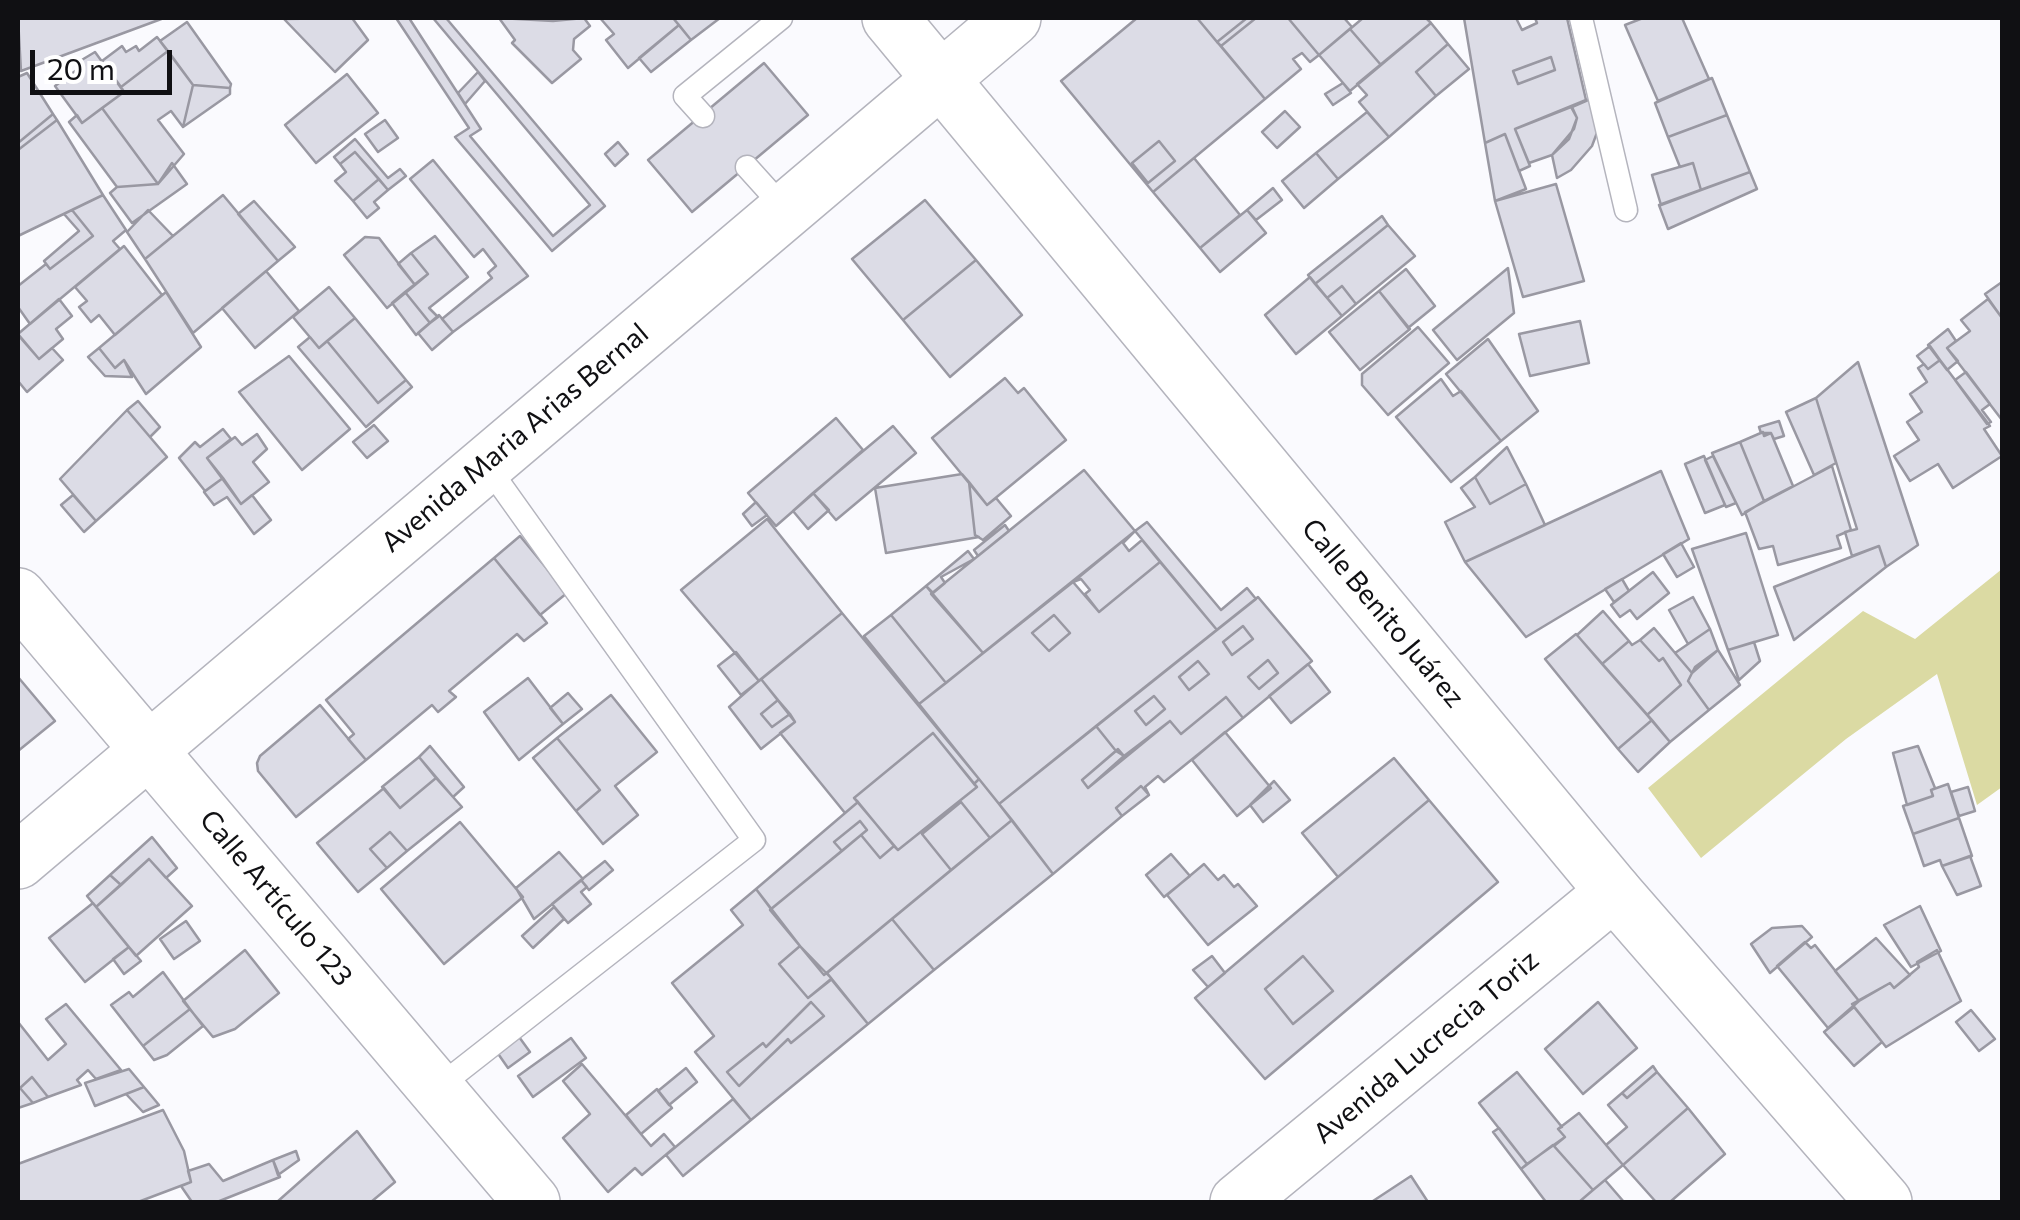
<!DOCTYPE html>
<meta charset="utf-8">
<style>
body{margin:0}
#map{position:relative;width:2020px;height:1220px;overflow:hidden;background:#fafafe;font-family:Commissioner,sans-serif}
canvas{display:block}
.frame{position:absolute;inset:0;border:20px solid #101013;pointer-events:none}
.scale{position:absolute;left:30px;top:50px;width:142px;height:45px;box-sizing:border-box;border:5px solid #101013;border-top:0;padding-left:12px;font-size:30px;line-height:35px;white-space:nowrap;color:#101013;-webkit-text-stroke:8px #fff;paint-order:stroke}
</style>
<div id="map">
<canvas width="2020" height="1220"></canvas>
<div class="frame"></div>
<div class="scale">20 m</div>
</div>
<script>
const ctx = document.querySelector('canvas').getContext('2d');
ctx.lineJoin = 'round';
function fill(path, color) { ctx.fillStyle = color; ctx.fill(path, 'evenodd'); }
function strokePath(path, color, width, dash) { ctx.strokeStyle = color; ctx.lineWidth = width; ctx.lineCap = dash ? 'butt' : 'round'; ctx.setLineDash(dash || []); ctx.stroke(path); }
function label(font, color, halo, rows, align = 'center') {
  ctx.font = font + ' Commissioner,sans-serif'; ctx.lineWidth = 8; ctx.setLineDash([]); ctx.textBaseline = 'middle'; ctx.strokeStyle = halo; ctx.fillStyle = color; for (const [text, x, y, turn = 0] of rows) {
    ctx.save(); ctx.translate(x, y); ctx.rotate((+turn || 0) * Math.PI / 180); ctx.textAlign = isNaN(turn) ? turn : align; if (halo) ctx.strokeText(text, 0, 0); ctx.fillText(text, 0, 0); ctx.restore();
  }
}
const green = new Path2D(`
 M2002,569v218l-25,18 -40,-131 -91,65 -145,119 -53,-70 215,-177 52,28z`);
const building = new Path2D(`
 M18,18h146l-143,53z
 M352,18l16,22 -33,32 -51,-53z
 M396,18h13l72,111 -11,7 83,100 37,-31 -157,-187h13l159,188 -53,45 -97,-114 14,-9z
 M499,18l54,3 31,-3 6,8 -16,13 -1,11 8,9 -29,24 -40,-40 3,-3z
 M600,18h73l6,7 -51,43 -22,-28 8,-6z
 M673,18h47l-29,22z
 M1137,18h60l68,81 -112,93 -92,-111zM1159,141l16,20 -27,22 -16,-20z
 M1197,18h50l-30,24z
 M1247,18h9l-35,28 -4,-4z
 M1256,18h32l31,37 -9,7 -8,-9 -9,6 8,10 -36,30 -44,-53z
 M1288,18h56l8,9 -33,28z
 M1363,18h63l5,5 -50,42 -31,-36z
 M1464,18h52l6,12 15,-7 -2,-5h32l19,82 -71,29 15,37 -11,5 -14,-37 -20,9zM1551,57l4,13 -37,14 -5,-13z
 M1643,18h39l27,61 -51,22 -33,-76z
 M187,22l44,62 -1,4 -37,-3 -33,-44z
 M1431,23l17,21 -32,28 20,24 -47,41 -30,-35 8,-7 -10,-11z
 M679,25l12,15 -40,32 -12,-14z
 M1350,29l31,36 -31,26 -31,-36z
 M157,37l11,14 -47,36 -19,-26 20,-15 4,6 10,-6 3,5z
 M1448,44l21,25 -33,27 -20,-24z
 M168,51l25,34 -10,42 -12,-16 -13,9 26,34 -26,30 -56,-76 22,-16 -3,-5z
 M95,52l29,40 -42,31 -27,-37 23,-17 -3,-5z
 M1551,57l4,13 -37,14 -5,-13z
 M764,63l44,52 -116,97 -44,-52z
 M478,72l7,9 -20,23 -7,-11z
 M27,73l26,41 -35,29v-66z
 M347,74l31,39 -62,50 -31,-38z
 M1712,78l15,37 -59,22 -13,-34z
 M1343,83l8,10 -18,12 -8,-11z
 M193,85l37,3v6l-47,33z
 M1595,97l3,33 -6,16 -21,24 -14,8 -5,-23 22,-26 3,-11 -5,-11z
 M1571,107l6,11 -8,21 -17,16 -23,8 -14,-34z
 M102,108l56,76 -41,3 -48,-65 8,-7 5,8z
 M1285,111l15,16 -23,21 -15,-16z
 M1367,112l22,25 -51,42 -22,-26z
 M53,114l4,6 -39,30v-7z
 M1727,115l23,57 -49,18 -8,-27 -13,4 -12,-30z
 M57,120l46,75 -85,41v-86z
 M385,120l13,18 -20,14 -13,-18z
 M1505,134l21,55 -31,12 -10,-58z
 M355,139l33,39 12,-9 6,7 -18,14 -33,-38 -15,12 -6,-7z
 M1159,141l16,20 -27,22 -16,-20z
 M618,142l10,12 -13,12 -10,-12z
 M355,152l24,27 -26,22 -18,-20 11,-9 -6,-8z
 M1316,153l22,26 -34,29 -22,-27z
 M1194,158l46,57 -40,33 -47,-56z
 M433,160l95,116 -75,56 -11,-13 50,-41 -4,-5 8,-7 -13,-17 -9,8 -64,-78z
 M172,163l15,21 -55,39 -22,-30 7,-6 41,-3z
 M1693,163l8,27 -40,15 -9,-30z
 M1750,172l7,17 -89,40 -9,-24z
 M379,179l9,11 -14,12 5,6 -12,10 -14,-17z
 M1556,184l28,97 -61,16 -28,-96z
 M1273,188l9,12 -26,20 -9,-10z
 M103,195l23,35 -13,11 7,8 -90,75 -12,-17v-21l28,-22 4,5 43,-33 -21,-26z
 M223,195l55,66 -85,72 -48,-74z
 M925,200l51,60 -73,60 -51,-61z
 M254,201l41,46 -17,14 -40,-47z
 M72,210l21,26 -43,33 -6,-8 35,-30 -15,-17z
 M148,210l25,26 -28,23 -18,-27z
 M1247,210l19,23 -46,39 -20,-24z
 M1382,216l6,9 -73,59 -7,-9z
 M1388,225l27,31 -59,48 -14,-18 -15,12 -12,-14z
 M435,236l33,41 -39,31 9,9 -8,6 -25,-31 23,-18 -17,-21z
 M365,237l14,1 36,47 -28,23 -43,-53z
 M124,246l38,49 -47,40 -16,-20 -8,7 -12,-15 8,-6 -12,-14z
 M411,253l17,21 -13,11 -17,-21z
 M976,260l46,55 -72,62 -47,-57z
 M1508,268l6,45 -57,47 -24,-30z
 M1406,269l29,37 -27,22 -29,-37z
 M266,271l33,40 -44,37 -33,-40z
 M1310,277l32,39 -46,38 -31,-39z
 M2002,282v36l-17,-24z
 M1342,286l14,18 -14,12 -15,-18z
 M329,287l26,31 -36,30 -26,-31z
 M1379,291l31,38 -50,41 -31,-38z
 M166,292l35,55 -55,47 -22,-34 -9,8 -16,-20z
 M405,292l25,31 -14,12 -24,-32z
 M59,299l13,17 -16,13 7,10 -24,20 -21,-25z
 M1988,299l14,19v102l-55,-72 23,-17 -9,-11z
 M439,315l14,17 -21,18 -14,-17z
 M355,318l51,62 -28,23 -51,-62z
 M1580,321l9,42 -59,13 -11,-42z
 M1418,327l31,36 -61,52 -26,-30v-11z
 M1948,329l8,12 -9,7 11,13 -11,9 -19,-25z
 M18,335l21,24 13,-11 11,12 -36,32 -9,-11z
 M310,337l9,11 8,-7 51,62 28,-23 6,7 -46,40 -68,-80z
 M1488,339l50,72 -37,30 -55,-67z
 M1930,346l10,14 -12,9 -11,-13z
 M99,348l16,20 9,-8 8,17 -27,-1 -17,-19z
 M289,356l61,73 -48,41 -63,-78z
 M1940,360l50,66 -6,3 18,27 -49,32 -15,-24 -28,17 -16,-25 25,-16 -12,-18 15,-10 -12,-18 17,-12 -9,-14 6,-4 4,5z
 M1858,362l60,183 -32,22 -7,-21 -27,10 -7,-24 12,-3 -41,-131z
 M1966,372l24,32 -8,6 9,12 -4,2 -32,-44z
 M1005,378l13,15 6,-5 42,52 -79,65 -55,-67z
 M1441,379l12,17 8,-5 40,50 -50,41 -55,-65z
 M1816,398l20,65 -22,12 -28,-63z
 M138,401l22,26 -10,10 -23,-27z
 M127,410l40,47 -71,64 -36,-42z
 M836,418l27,32 -87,76 -28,-33z
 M1779,421l5,15 -10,3 -3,-6h-10l-2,-6z
 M374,425l14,16 -21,17 -14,-16z
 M893,426l23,27 -80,67 -23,-27z
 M223,429l8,10 -24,19 16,20 -18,13 -26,-33 16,-16 5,5z
 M1763,432l1,4 7,-3 22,53 -29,15 -24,-59z
 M257,434l10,15 -14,13 16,20 -28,22 -34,-46 28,-21 7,8z
 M1740,442l24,59 -22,14 -30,-62z
 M1507,447l19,37 -36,20 -15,-27z
 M1704,456l21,49 -20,8 -20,-49z
 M1713,456l23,47 -10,4 -21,-47z
 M1832,466l19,64 -14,6 4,12 -63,17 -5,-19 -14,3 -14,-37z
 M1084,470l51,61 -152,122 -52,-59z
 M1661,471l28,68 -163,98 -61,-75z
 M962,474l7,8 6,53 4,2 -93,16 -11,-65z
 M1475,477l15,27 36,-20 19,41 -80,37 -20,-40 30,-15 -14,-19z
 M223,478l18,26 11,-9 19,25 -17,14 -27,-37 -13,8 -10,-13z
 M969,482l18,23 9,-7 15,18 -28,24 -8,-5z
 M813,493l16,17 -21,19 -15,-18z
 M73,495l23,26 -12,11 -23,-27z
 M756,502l11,13 -15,11 -9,-12z
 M767,519l75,94 -83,68 -78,-91z
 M1147,522l74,88 26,-22 9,11 -39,31 -82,-99z
 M1005,525l4,6 -31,25 -4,-6z
 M1135,531l-12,12 6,8 13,-11 18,22 -61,50 -14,-18 5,-4 -9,-11 -8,3z
 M1746,533l32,102 -50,15 -36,-101z
 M520,536l47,57 -27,22 -46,-57z
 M1681,543l13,24 -17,10 -14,-23z
 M1879,546l7,21 -92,73 -20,-53z
 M968,551l6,8 -33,18 4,6 -12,10 -7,-7z
 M494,558l53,65 -23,18 -7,-7 -68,57 7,6 -18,15 -6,-7 -66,55 -18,-21 6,-5 -28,-34z
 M1160,562l57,68 -218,174 -80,-100 154,-122 26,30zM1054,615l16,18 -21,18 -17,-18z
 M1653,572l16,21 -32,26 -7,-9 -10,7 -9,-12z
 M1622,579l7,12 -15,11 -9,-13z
 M926,586l57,67 -37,30 -55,-68z
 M1258,597l54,64 -69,57 -17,-21 -45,37 -11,-13 -46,35 -8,-5 -20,-25zM1243,626l10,13 -21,16 -9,-13zM1268,660l10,13 -19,16 -11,-12zM1198,661l11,13 -20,16 -10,-13zM1154,696l11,13 -19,16 -11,-14z
 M1693,597l17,32 -22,15 -19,-34z
 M1603,611l26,30 -27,23 -25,-29z
 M842,613l137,166 -5,5 -41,-51 -79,65 4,4 -13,11 -65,-80 15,-11 -34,-43z
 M891,615l55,68 -27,21 -55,-68z
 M1054,615l16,18 -21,18 -17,-18z
 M1243,626l10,13 -21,16 -9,-13z
 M1654,628l38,45 -4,8 21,29 -39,32 -23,-27 34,-30 -18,-27 -4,3 -19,-21z
 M1710,629l8,21 -26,23 -17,-20z
 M1576,634l76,86 -34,29 -73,-90z
 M1640,640l19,21 4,-3 18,27 -34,30 -45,-51 27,-23 3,4z
 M1754,642l6,19 -21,19 -11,-30z
 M1718,650l22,35 -31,25 -21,-29 7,-14z
 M736,652l23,29 -18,14 -23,-29z
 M1268,660l10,13 -19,16 -11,-12z
 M1198,661l11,13 -20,16 -10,-13z
 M1308,664l22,28 -39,31 -22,-27z
 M18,677l37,44 -37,30z
 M528,678l35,46 -44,36 -35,-48z
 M761,679l17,21 -17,14 11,13 18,-13 5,8 -34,27 -32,-42z
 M568,693l14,16 -19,15 -13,-16z
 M611,695l46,57 -42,34 23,29 -35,29 -27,-33 24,-21 -43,-52z
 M1154,696l11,13 -19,16 -11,-14z
 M1226,697l17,21 -79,64 -6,-6 -13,11 4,8 -8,-9 -25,22 6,8 -69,58 -54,-70 97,-78 20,25 -34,29 6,8 82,-67 11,13z
 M778,700l12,14 -18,13 -11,-13z
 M320,705l46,55 -70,57 -38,-46 -1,-8 3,-7z
 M1652,720l18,22 -32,30 -20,-23z
 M1225,732l46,56 -34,28 -45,-56z
 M933,733l44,54 -79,63 -44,-52z
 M557,738l43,52 -24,21 -43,-53z
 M430,746l34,41 -11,10 -34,-40z
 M1918,746l17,42 -4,2 2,6 -26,9 -14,-52z
 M1118,749l6,7 -36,32 -6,-8z
 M419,757l17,21 -36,30 -18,-21z
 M1394,758l35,42 -91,77 -36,-44z
 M436,778l26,29 -55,44 -17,-19 -20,17 17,19 -29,24 -41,-49 67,-55 16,20z
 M979,779l33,41 -22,18 -29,-36 -39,32 29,36 -127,105 -54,-65 91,-75 19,23 14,-12 4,4 79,-63 -3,-3z
 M1274,781l16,19 -27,22 -13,-17z
 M1948,784l11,34 -46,16 -10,-28 30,-10 -2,-6z
 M1141,786l8,9 -27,21 -6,-8z
 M1968,787l7,24 -16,5 -8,-24z
 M1429,800l69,82 -233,197 -70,-81zM1303,956l30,35 -40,33 -28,-35z
 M858,802l36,44 -14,12 -19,-23 6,-5 -7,-9 -26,21 8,9 -71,58 -15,-20z
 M961,802l29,36 -39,32 -29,-36z
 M1959,818l13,38 -30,10 -2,-6 -16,6 -11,-32z
 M1012,820l41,54 -119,96 -42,-51z
 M860,821l7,9 -25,21 -8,-9z
 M460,822l63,75 -79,67 -63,-75z
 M390,832l17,19 -20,17 -17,-19z
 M152,837l25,31 -11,10 -17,-19 -28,26 -11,-10z
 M559,852l24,27 -49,40 -18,-31z
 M1171,854l19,22 -26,21 -18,-22z
 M1970,856l11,30 -24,9 -15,-29z
 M149,859l43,47 -56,50 -40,-49z
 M605,861l8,9 -24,20 -8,-10z
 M1204,864l14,16 6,-5 10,12 4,-3 19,22 -49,39 -41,-50z
 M110,875l11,10 -25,22 -9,-11z
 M581,880l6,7 -6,5 10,12 -23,19 -16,-19z
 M756,889l44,57 -21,18 29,34 23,-19 37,45 -117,96 -56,-68 19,-16 -42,-53 71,-58 -12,-15zM811,1002l13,14 -33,27 -3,-4 -49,47 -12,-14 36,-29 3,4z
 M93,903l36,44 -44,35 -36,-44z
 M1920,906l21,45 -30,16 -27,-42z
 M554,907l10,12 -31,29 -11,-12z
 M892,919l42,51 -66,54 -41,-51z
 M186,921l14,20 -26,18 -14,-20z
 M1802,926l10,11 -42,36 -19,-29 21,-16z
 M1876,938l34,37 -16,13 -4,-5 -31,18 -24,-30z
 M1805,942l6,6 4,-3 44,56 -31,27 -51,-62z
 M800,946l32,33 -24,19 -29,-34z
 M129,947l12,14 -17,13 -11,-15z
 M245,950l34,43 -44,36 -22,8 -30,-36z
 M1937,950l24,51 -75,46 -34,-43 38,-21 4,5 25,-21 -2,-5z
 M1212,956l13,17 -17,14 -15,-17z
 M1303,956l30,35 -40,33 -28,-35z
 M163,972l27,37 -47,37 -32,-41 18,-13 4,5z
 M811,1002l13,14 -33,27 -3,-4 -49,47 -12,-14 36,-29 3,4z
 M1598,1002l39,46 -54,46 -38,-45z
 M66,1004l55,66 -25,9 -8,-9 -11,10 4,5 -33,12 -16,-20 -12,11 13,15 -15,5v-86l30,38 18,-16 -20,-25z
 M1854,1007l28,35 -28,24 -30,-34z
 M190,1009l13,17 -36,29 -13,5 -11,-14z
 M1971,1010l24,29 -16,12 -23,-29z
 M514,1030l16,22 -22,16 -16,-23z
 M571,1038l15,20 -53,39 -15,-21z
 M582,1064l69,82 13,-12 11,13 -33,28 -7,-7 -27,24 -45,-54 27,-24 -27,-33z
 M1653,1066l4,6 -30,26 -5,-5z
 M686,1068l11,14 -28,23 -11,-14z
 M129,1069l15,18 -49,19 -10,-23z
 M1517,1072l45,55 -4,2 7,8 -38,27 -48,-61z
 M1657,1072l31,36 -65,57 -17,-20 21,-18 -19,-22 14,-12 5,5z
 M32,1077l16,20 -15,6 -13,-15z
 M144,1087l15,18 -16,7 -17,-18z
 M657,1089l15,19 -31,26 -15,-19z
 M733,1099l18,21 -68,56 -17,-21z
 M1688,1108l37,46 -55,48h-14l-33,-37z
 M163,1110l21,41 7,31 -53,20h-120v-38z
 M1579,1113l44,52 -30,25 -39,-44 11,-9 -7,-8z
 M1499,1128l28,36 -6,5 -28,-37z
 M357,1131l38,51 -24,20h-94z
 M1553,1145l40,45 -14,12h-33l-25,-33z
 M296,1151l3,9 -21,15 -5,-15z
 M273,1160l7,17 -63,25h-25l-11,-16 10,-4 -3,-11 21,-7 14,17z
 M1411,1176l17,26h-54l-1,-1z
 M1605,1180l19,22h-45l14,-12z`);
const lane = new Path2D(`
 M1581,18l45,192
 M703,116l-18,-20 96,-78
 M747,167l37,41
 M436,1089l318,-249 -269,-377`);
const secondary = new Path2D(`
 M18,596l514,606
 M18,861l922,-781
 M1238,1202l376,-310`);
const primary = new Path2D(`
 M890,18l724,874 270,310
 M940,80l73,-62`);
const streetNames = [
 ["Avenida Maria Arias Bernal",515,438,-40],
 ["Calle Benito Juárez",1383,613,50],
 ["Calle Artículo 123",276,898,50],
 ["Avenida Lucrecia Toriz",1426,1047,-40]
];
fill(green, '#dbdaa3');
fill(building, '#dcdce6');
strokePath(building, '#9998a2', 2.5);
strokePath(lane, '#b4b4bd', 25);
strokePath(secondary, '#b4b4bd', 58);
strokePath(primary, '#b4b4bd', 58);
strokePath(lane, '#fff', 22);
strokePath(secondary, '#fff', 55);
strokePath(primary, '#fff', 55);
label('28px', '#101013', '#fff', streetNames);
</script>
